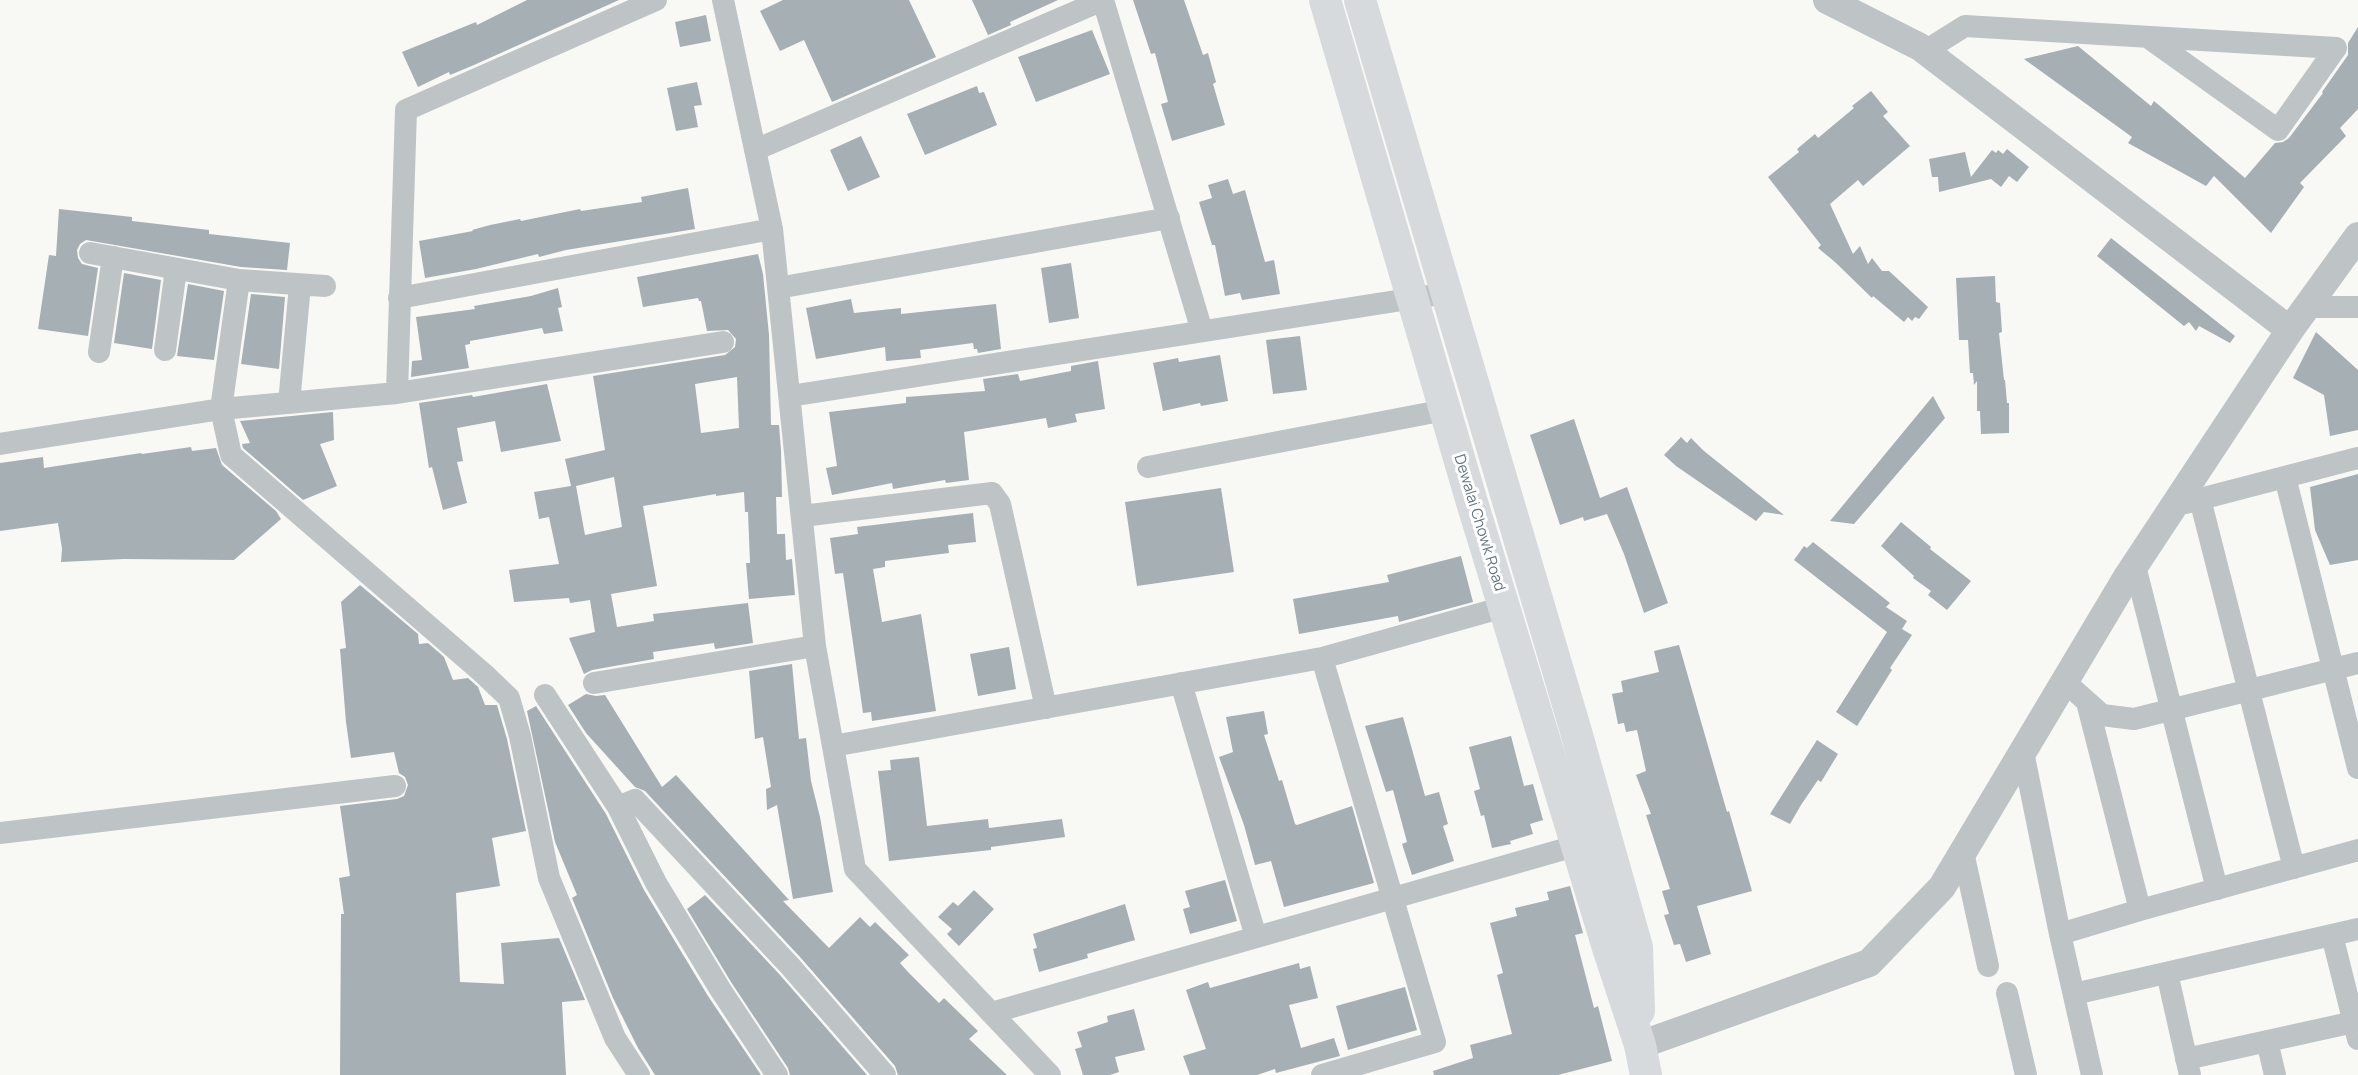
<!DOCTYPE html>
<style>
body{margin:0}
canvas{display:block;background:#f8f8f5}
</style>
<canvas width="2358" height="1075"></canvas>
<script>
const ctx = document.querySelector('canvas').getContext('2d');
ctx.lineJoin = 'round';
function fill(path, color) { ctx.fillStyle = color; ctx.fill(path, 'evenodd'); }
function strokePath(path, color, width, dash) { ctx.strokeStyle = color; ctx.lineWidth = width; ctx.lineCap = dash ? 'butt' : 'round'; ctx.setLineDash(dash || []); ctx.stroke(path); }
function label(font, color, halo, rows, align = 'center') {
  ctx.font = font + ' Manrope,sans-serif'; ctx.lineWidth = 6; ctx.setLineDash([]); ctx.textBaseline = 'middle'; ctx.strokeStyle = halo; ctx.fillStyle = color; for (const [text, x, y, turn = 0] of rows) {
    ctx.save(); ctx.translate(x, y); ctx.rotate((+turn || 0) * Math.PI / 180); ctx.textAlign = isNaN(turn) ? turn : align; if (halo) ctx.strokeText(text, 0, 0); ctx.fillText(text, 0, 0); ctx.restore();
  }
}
const building = new Path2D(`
 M527,0h92l-145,65 -24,10 -1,-3 -31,15 -16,-35 74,-30 1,3z
 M783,0h126l27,57 -104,45 -28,-62 -24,11 -20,-40z
 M972,0h86l-48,22 1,3 -23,10z
 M1133,0h51l19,55 5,-2 8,29 -3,2 12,41 -53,16 -11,-37 7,-2 -13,-49 -4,1z
 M706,15l5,26 -31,6 -5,-25z
 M2358,27v82l-18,19 6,8 -46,47 4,4 -33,46 -57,-57 -8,10 -78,-43 4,-6 -108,-78 54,-13 73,60 3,-5 91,77 30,-35 8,-1 6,-4 34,-45 -1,-1 26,-37v-12z
 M1092,30l18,44 -74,28 -18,-45z
 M697,82l5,23 -8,1 4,21 -22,4 -9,-43z
 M977,86l2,7 5,-1 13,33 -72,30 -18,-41z
 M1871,91l17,21 -5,4 27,30 -47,40 -5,-6 -28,24 23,50 7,-8 8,18 4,-6 10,13h7l39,36 -9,12 -4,-2 -3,4 -4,-4 -4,5 -31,-26 -1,2 -37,-36 -17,-14 3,-3 -53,-68 31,-25 -2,-3 18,-15 3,4 36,-30 -2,-2z
 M861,136l19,41 -32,14 -18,-41z
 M2007,149l22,18 -12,15 -8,-6 -8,11 -10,-8 -52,13 -1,-15h-6l-3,-18 36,-7 6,25 21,-27 4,3 2,-3 5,4z
 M1228,179l5,15 12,-4 20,72 9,-2 6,34 -38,6 -2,-7 -15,3 -10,-51h-3l-13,-43 13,-4 -4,-13z
 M688,188l7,41 -129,21 -27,7 -1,-3 -62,15 -51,9 -6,-37 54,-10 -1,-1 18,-5 30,-6 1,2 59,-12 1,2 61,-9 -1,-5z
 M59,209l73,8v4l77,9v4l81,9 -3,27 -46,-3 -155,-27 -6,4 -3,6 1,8 4,6 16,4 -10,68 -50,-7 11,-74 7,1z
 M2111,238l124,98 -5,7 -31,-17 -3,5 -7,-9 -5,4 -87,-70z
 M758,254l5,20 6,61 2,90h8l2,25 1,47h-6l1,37h8l1,26 6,-1 3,36 -46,4 -3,-36h4l-2,-51h-3l-1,-20 -28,4v-2l-73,12 14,80 -46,8 6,33 37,-6 -1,-7 95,-11 5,40 -38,6 -1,-6 -61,9 1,7 -62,11 -8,4 -15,-36 26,-6 -5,-32 -20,3 -1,-5 -55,4 -5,-32 50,-6 -10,-47 -10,2 -5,-27 37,-6 -6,-27 40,-9 -12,-74 132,-21 10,-8 1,-8 -8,-9 -21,1 -6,-30h-2l-1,-3 -55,9 -6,-30zM737,377l2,51 -38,5 -6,-49zM614,477l8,50 -37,8 -9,-49z
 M1071,263l8,55 -30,5 -8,-55z
 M124,273l37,7 -9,69 -38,-6z
 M1995,276l1,26 4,1 2,29 -3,1 5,47h1l2,23h2v30l-28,1 -1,-23h-3v-30l-3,4 -1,-12h-3l-2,-33h-9l-3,-62z
 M188,284l36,7 -10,69 -37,-4z
 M558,288l4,19 -4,1 5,23 -19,3 -2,-6 -72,13v3l-5,1 4,23 -58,9 1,-16 10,-1 -6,-43 59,-8 -1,-3 57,-10z
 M251,294l34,3 -6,72 -38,-5z
 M851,299l3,14 47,-5v6l95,-10 5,45 -23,4 -1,-4h-3l-1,-6 -53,7 1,8 -35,3 -1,-14 -69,12 -10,-51z
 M2316,332l42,38v60l-28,6 -6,-41 -31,-17z
 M1300,336l7,54 -34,4 -7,-54z
 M1220,355l8,46 -27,5 -1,-3 -37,8 -10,-48 25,-5 1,4z
 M1098,361l7,48 -30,5 2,8 -29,6 -2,-10 -82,14 5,48 -23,3 -1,-3 -52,9 -1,-6 -60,12 -6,-27 11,-2 -8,-54 77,-9v-6l79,-6 -2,-12 35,-5 2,7 51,-10v-5z
 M547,384l14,57 -60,11 -6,-31 -38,7 6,33 -6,1 10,41 -24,7 -11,-43 -3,1 -10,-65 53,-8 1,2z
 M1933,396l12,22 -91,106 -24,-3z
 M333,412l1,28 -14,4 17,42 -34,14 -60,-52 -1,-4 8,-1 -10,-22z
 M1574,419l26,79 27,-11 41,116 -24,10 -20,-59 -17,-40 -23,7 -1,-4 -23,8 -30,-90z
 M1681,437l6,6 4,-5 13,13 80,64 -20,-3 -8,9 -80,-55 -12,-11z
 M191,447l1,4 24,-3 6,17 54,46 5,8 -47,41 -110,-1 -63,3 1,-13 -4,-26 -58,8v-68l43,-6 1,11 97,-15 1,1z
 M2358,474v86l-28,5 -15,-35 -5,-43z
 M1221,488l13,84 -97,14 -12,-84z
 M973,513l3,29 -28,3 1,8 -64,8v6l-12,2 9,53 39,-8 15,97 -64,10 -1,-9 -8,1 -20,-140 -8,1 -5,-36 28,-4 -1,-7z
 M1901,522l30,25 -1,2 41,32 -24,29 -19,-15 3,-4 -18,-13 1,-2 -33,-30z
 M1813,542l77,61 -4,4 21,14 -5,8 10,6 -22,33 2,2 -35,56 -21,-14 51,-80 -93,-72 10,-14 3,2z
 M1461,556l12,46 -74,20 -1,-6 -99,18 -6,-35 96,-17 -2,-7z
 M360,585l58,49 1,10 9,-1 16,14 9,23 15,-2 10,9 7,18h12l10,34 19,92 -34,7 8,48 -44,7 4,89 44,2 -3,-41 58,-5 26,62 -23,2 4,73h-226l1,-161h3l-5,-36 11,-2 -10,-70 57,-7 7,-3 4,-11 -3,-8 -6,-4 -5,-21 -43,6 -5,-36 -6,-73 6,-1 -5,-46z
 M1679,645l48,167 2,-1 23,80 -55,15 14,48 -25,8 -6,-18 -6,1 -10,-30 5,-1 -7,-23 8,-2 -24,-74 5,-1 -15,-39 10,-4 -9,-41 -11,2 -2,-9 -6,1 -6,-30 11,-2 -2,-11 38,-9 -5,-21z
 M1009,647l7,42 -38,7 -8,-42z
 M792,664l7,75 7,-1 5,43 9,36 13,75 -40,7 -16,-94 -10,5 -1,-21 5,-2 -8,-50 -8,2 -6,-68z
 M586,694l10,2 9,-1 57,92 14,-12 113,125 -6,1 46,47 31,-31 10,10 5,-5 34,33 -9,8 8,9 31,31 5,-5 34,33 -9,8 38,36h-109l-3,-9 -95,-109 -155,-166 -10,-4 -49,-54 -18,-28z
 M536,706l70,108 38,76 64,106 53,79h-106l-17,-27 -25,-50 -41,-100 5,-3 -22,-53 -28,-131z
 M1264,711l4,23 -4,1 15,46 3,-1 13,44 2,1 55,-19 22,77 -90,24 -13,-46 -16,4 -11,-40 -25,-68 14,-5 -7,-35z
 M1403,717l22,79 14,-4 9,32 -5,2 11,35 -42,14 -10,-31 5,-2 -14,-52 -7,2 -21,-66z
 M1511,736l13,50 9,-2 10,36 -13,4 3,10 -23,7 1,3 -19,4 -8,-33 -3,1 -7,-25 6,-2 -11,-42z
 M1817,740l21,14 -17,28 -3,-2 -17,25 -11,19 -20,-10z
 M919,757l8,69 61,-7 1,9 73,-9 3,18 -74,10v3l-102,11 -11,-90 13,-1 -1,-10z
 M1225,880l12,41 -47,13 -7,-25 7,-2 -5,-16z
 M1570,886l13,47 -8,2 19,73 4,-2 14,55 -54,14h-124l-1,-4 40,-13 -3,-13 42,-11 -15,-59 6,-2 -13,-50 27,-7 -2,-8 34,-8 -2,-8z
 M974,890l20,19 -35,37 -12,-12 5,-5 -14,-12 15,-15 5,4z
 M705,895l75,80 87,100h-77l-2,-7 -57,-86 -44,-73z
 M1125,904l10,36 -48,14 1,4 -49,14 -6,-23 4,-1 -4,-14z
 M1299,963l1,6 10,-3 8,32 -29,7 12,43 33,-10 6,18 -64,17 -1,-4 -18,6h-67l-7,-19 23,-7 -20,-59 22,-8 2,6z
 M1405,987l12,43 -69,20 -12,-44z
 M1134,1009l11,41 -30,7 4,15 -9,3h-27l-8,-26 7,-2 -5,-15 31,-10 -1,-6z`);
const minor = new Path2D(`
 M723,0l49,229 43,417 40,223 195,206
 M1103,0l99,331
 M2149,38l129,92 58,-82
 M1925,51l40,-25 371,22
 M755,150l348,-150
 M90,253l149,27 86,6
 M239,280l-18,129 10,46 253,219 25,24 11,38 29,142 66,160 24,37
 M778,288l391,-70
 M399,298l373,-69
 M2307,307h51
 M165,350l11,-81
 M99,352l14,-95
 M397,393l9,-283 250,-110
 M790,396l657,-103
 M289,403l11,-118
 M0,444l221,-35 176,-16 326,-51
 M1148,467l297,-57
 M2285,477l73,291
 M2200,499l94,369
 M2185,503l173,-45
 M802,516l190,-23 8,11 46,204
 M2135,566l82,323
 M1322,658l113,384 -113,33
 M2065,682l37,33 32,4 224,-56
 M594,683l221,-37
 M1181,683l75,254
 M545,695l73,112 38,76 64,106 57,86
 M2087,702l53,208
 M833,746l489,-88 182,-51
 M2023,752l37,182 32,141
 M618,807l17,-7 155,166 95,109
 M0,833l395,-47
 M1963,852l25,114
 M2060,934l80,-24 218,-60
 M2332,935l26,104
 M2167,973l23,102
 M2007,993l19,82
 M2074,994l284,-65
 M991,1013l598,-171
 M2267,1041l8,34
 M2186,1059l168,-37`);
const tertiary = new Path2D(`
 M1827,0l93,47 370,283
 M1640,1045l229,-82 73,-76 185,-310 163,-247 68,-94`);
const secondary = new Path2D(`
 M1325,0l146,499 138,452 31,94 6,30
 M1360,0l215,728 62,219 2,64`);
const streetNames = [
 ["Dewalai Chowk Road",1479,523,73]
];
fill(building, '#a6afb4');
strokePath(minor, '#bec3c6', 22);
strokePath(tertiary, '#bec3c6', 28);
strokePath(secondary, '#d6dadd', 32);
label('15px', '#64757e', '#fff', streetNames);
</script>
